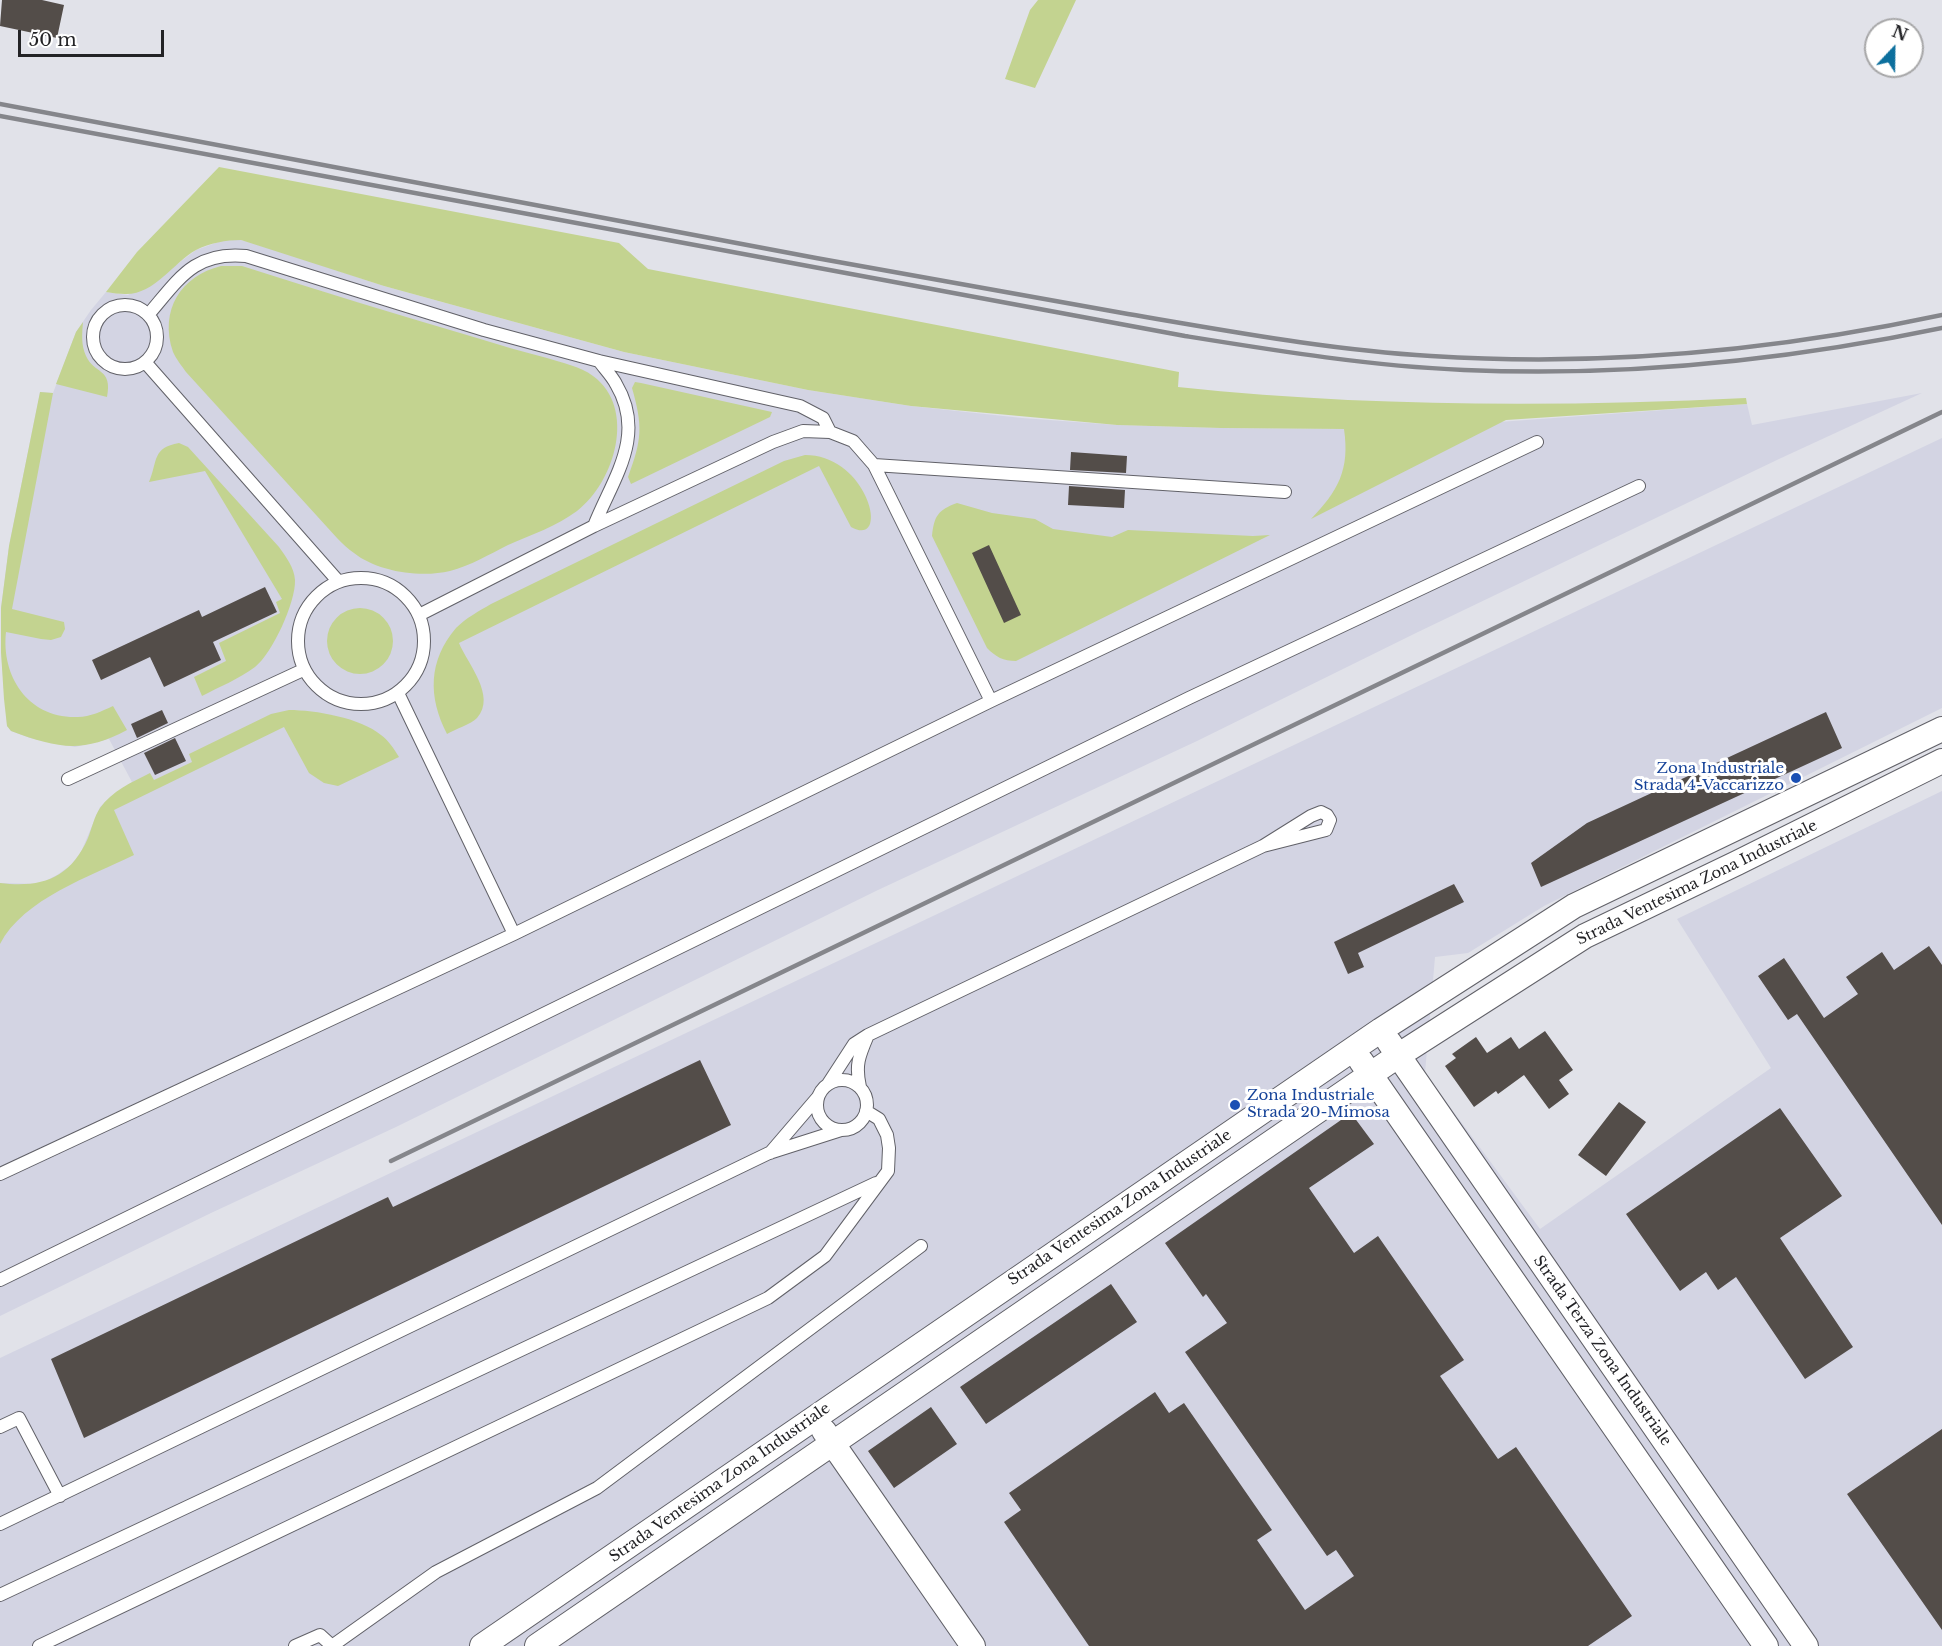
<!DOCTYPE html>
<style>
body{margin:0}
#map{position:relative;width:1942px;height:1646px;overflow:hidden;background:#e1e2e9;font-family:"Libre Baskerville",serif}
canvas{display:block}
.north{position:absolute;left:1864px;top:18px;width:60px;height:60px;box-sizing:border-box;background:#fff;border:2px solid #a7a7a8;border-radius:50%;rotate:22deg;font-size:16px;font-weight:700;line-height:24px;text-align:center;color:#232326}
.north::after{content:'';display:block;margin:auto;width:21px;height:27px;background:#0c6f9d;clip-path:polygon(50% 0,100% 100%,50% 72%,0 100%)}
.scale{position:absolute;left:18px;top:30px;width:146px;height:27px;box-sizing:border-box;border:3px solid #232326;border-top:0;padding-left:8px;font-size:18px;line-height:21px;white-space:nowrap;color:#232326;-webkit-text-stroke:4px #fff;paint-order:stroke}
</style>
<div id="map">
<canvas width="1942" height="1646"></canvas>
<div class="north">N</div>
<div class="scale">50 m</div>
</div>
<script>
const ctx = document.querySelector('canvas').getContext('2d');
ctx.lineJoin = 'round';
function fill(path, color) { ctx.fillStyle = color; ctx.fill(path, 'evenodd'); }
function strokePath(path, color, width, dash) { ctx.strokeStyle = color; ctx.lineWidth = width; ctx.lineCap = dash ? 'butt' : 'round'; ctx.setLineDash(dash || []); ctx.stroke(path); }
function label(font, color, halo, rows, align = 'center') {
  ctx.font = font + ' "Libre Baskerville",serif'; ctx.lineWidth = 6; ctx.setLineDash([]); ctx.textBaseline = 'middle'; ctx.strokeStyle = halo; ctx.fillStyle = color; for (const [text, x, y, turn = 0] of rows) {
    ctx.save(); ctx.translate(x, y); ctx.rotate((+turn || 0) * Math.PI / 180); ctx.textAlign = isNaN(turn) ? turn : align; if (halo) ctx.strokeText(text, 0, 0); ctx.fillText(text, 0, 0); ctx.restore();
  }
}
const built = new Path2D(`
 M224,240h17l23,6 120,40 240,66 184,38 103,16 111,12 95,7 104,3 124,1 85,-2 317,-23 5,21 170,-32 -143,66 -361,173 -221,109 -319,149 -482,237 -185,86 -211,103v-433l39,1 18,-9 14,-10 10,-13 19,-45 10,-10 22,-15 -23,-43 -34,8 -45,-9 -19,-7 -4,-5 -6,-74v-44l8,-62 31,-154 13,1 23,-61 15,-22 15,-18 22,3 48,-30 20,-15z
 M1942,438v270l-398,198 -76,47 -33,4 -10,116 115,156 231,-161 -94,-149 265,-128v855h-1942v-288z`);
const green = new Path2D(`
 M1038,0h38l-41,88 -30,-9 25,-69z
 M219,167l400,76 29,26 531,103 -1,15c189,20 379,20 568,11l1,6 -241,16 -195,99c27,-28 39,-49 33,-90l-123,-1 -104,-3 -206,-19 -103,-16 -184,-38 -240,-66 -143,-46c-15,0 -31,3 -45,10 -23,13 -42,45 -71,44 -6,0 -12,-1 -19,-2l31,-40z
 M221,266h21c78,25 156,49 235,72 23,7 46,14 70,20 15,5 33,8 46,18 44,32 22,106 -16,135 -20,15 -46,24 -69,34 -18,9 -38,21 -58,26 -29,7 -72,1 -96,-18 -6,-4 -12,-10 -17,-15l-151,-166c-4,-6 -10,-13 -13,-20 -14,-42 8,-76 48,-86z
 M83,322c-1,12 -2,23 3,34 8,18 27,12 21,41l-51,-13 20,-52z
 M635,382l6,1 131,29 -2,5 -139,67 -3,-7c14,-37 15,-51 4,-89z
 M40,392l13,1 -41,216 52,13 1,7 -4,8 -10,3 -10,-1 -35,-7c-5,45 23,87 72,85 12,0 24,-6 35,-11l14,24c-45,24 -70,18 -116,1l-4,-5 -3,-27 -3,-47v-44l8,-62z
 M179,443l9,4 91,100c7,10 15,20 16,33 1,22 -23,74 -40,87 -16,12 -36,20 -53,29l-8,-19 32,-16 -7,-18 61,-30 -4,-11 6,-3 -77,-128 -56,11c9,-22 3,-34 30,-39z
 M805,455c64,0 86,94 46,72l-32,-61 -360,177c8,20 38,53 18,75 -7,7 -22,11 -30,16 -19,-37 -19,-73 9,-106 10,-10 23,-17 35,-24l293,-143z
 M957,503l35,10 43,6 18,10 59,8 16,-7 125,6 17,-1 -254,126c-13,0 -20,-4 -29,-13l-55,-112c2,-20 6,-26 25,-33z
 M327 641a33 33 0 1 1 66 0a33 33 0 1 1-66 0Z
 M289,710c26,0 72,8 92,25 8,6 13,14 18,22l-61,29 -14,-3 -15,-10 -25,-46 -170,83 20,45c-43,21 -111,44 -134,89v-61c41,5 70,-4 88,-45 4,-10 6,-21 12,-30 12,-17 32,-26 50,-35l4,7 38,-18 -3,-8 82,-40z`);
const building = new Path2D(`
 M2,0h40l22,5 -7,33 -57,-12z
 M1071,452l56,4 -1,17 -56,-3z
 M1069,486l56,4 -1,18 -56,-3z
 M989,545l32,70 -17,8 -32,-70z
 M265,587l12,25 -64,30 8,18 -57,27 -14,-30 -49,23 -9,-20 107,-50 3,7z
 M162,710l6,13 -31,15 -6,-14z
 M1826,712l16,36 -301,139 -10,-24 56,-40z
 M175,738l11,23 -31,14 -11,-22z
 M1454,884l10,18 -106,51 6,14 -16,7 -14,-32z
 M1929,946l13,19v260l-145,-211 -9,6 -30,-44 26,-18 40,60 34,-24 -12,-17 36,-25 12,18z
 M1545,1031l28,39 -14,10 10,14 -20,15 -25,-34 -26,19 -2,-3 -22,16 -29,-41 11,-8 -4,-4 24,-17 11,16 24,-16 8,12z
 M700,1060l31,65 -647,313 -33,-79 337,-162 5,10z
 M1619,1102l27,20 -40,54 -28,-21z
 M1780,1108l62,88 -62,42 73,109 -48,32 -69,-102 -18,13 -12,-18 -26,19 -54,-77z
 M1351,1113l23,31 -65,44 45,65 24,-17 86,124 -24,16 58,83 18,-12 116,169 -44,30h-499l-85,-124 17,-12 -12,-17 146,-101 14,21 15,-10 88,127 -15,10 48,70 49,-34 -18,-26 -9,6 -142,-204 42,-29 -21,-29 -3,3 -38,-54z
 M1111,1284l26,38 -151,102 -26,-37z
 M931,1407l26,37 -63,44 -26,-37z
 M1942,1429v201l-95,-136z`);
const service = new Path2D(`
 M93 337a32 32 0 1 1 64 0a32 32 0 1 1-64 0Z
 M148,315c31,-36 46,-64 98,-59l238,74 115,31 201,45 23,12 7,14
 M145,362l193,219
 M874,465l411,27
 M594,526c19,-48 53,-90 22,-142 -4,-8 -12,-16 -17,-23
 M298 641a63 63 0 1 1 126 0a63 63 0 1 1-126 0Z
 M419,615l175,-89 179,-84 30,-11 27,1 23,9 21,24 117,236
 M398,693l116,241
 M68,779l235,-109
 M817 1105a25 25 0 1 1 50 0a25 25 0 1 1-50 0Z
 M828,1084l26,-40 14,-9 395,-189 48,-30 10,-4 6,3 3,5 -4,10 -63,16
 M860,1087c-5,-22 -1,-31 8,-52
 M770,1153l48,-56
 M0,1174l514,-240 477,-233 546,-259
 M0,1280l1189,-582 450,-212
 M0,1427l19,-9 41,78
 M0,1524l769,-371 72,-23
 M0,1595l876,-412
 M39,1646l729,-348 57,-42 63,-85 1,-23 -2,-13 -8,-16 -13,-8
 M295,1646l25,-11 12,11 104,-74 161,-84 324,-242`);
const minor = new Path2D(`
 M1389,1042l417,604
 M1361,1061l405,585
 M824,1431l149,215
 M482,1646l899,-616 193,-124 368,-177
 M537,1646l862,-591 186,-119 152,-73 205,-102`);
const rail = new Path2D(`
 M0,104c272,52 544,104 816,154 104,19 208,37 312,56 101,17 201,36 303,42 172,11 343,-5 511,-41
 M0,116l1185,220c93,15 185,30 279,34 161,7 320,-9 478,-42
 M391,1161l1551,-749`);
const markers = [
 [1796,778,6,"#1a4fb4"],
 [1235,1105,6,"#1a4fb4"]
];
const transitNames = [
 ["Zona Industriale",1784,769],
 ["Strada 4-Vaccarizzo",1784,786],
 ["Zona Industriale",1247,1096,"left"],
 ["Strada 20-Mimosa",1247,1113,"left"]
];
const streetNames = [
 ["Strada Ventesima Zona Industriale",1697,883,-26],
 ["Strada Ventesima Zona Industriale",1120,1208,-34],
 ["Strada Terza Zona Industriale",1602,1351,55],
 ["Strada Ventesima Zona Industriale",720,1483,-35]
];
fill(built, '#d3d4e3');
fill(green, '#c3d390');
fill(building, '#534d49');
strokePath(service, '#616168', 14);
strokePath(minor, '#616168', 26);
strokePath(service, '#fff', 12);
strokePath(minor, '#fff', 24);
strokePath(rail, '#85868b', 4.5);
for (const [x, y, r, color] of markers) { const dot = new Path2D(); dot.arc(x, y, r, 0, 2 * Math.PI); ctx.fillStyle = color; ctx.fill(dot); strokePath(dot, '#fff', 2); }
label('15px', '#164399', '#fff', transitNames, 'right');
label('15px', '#232326', '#fff', streetNames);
</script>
